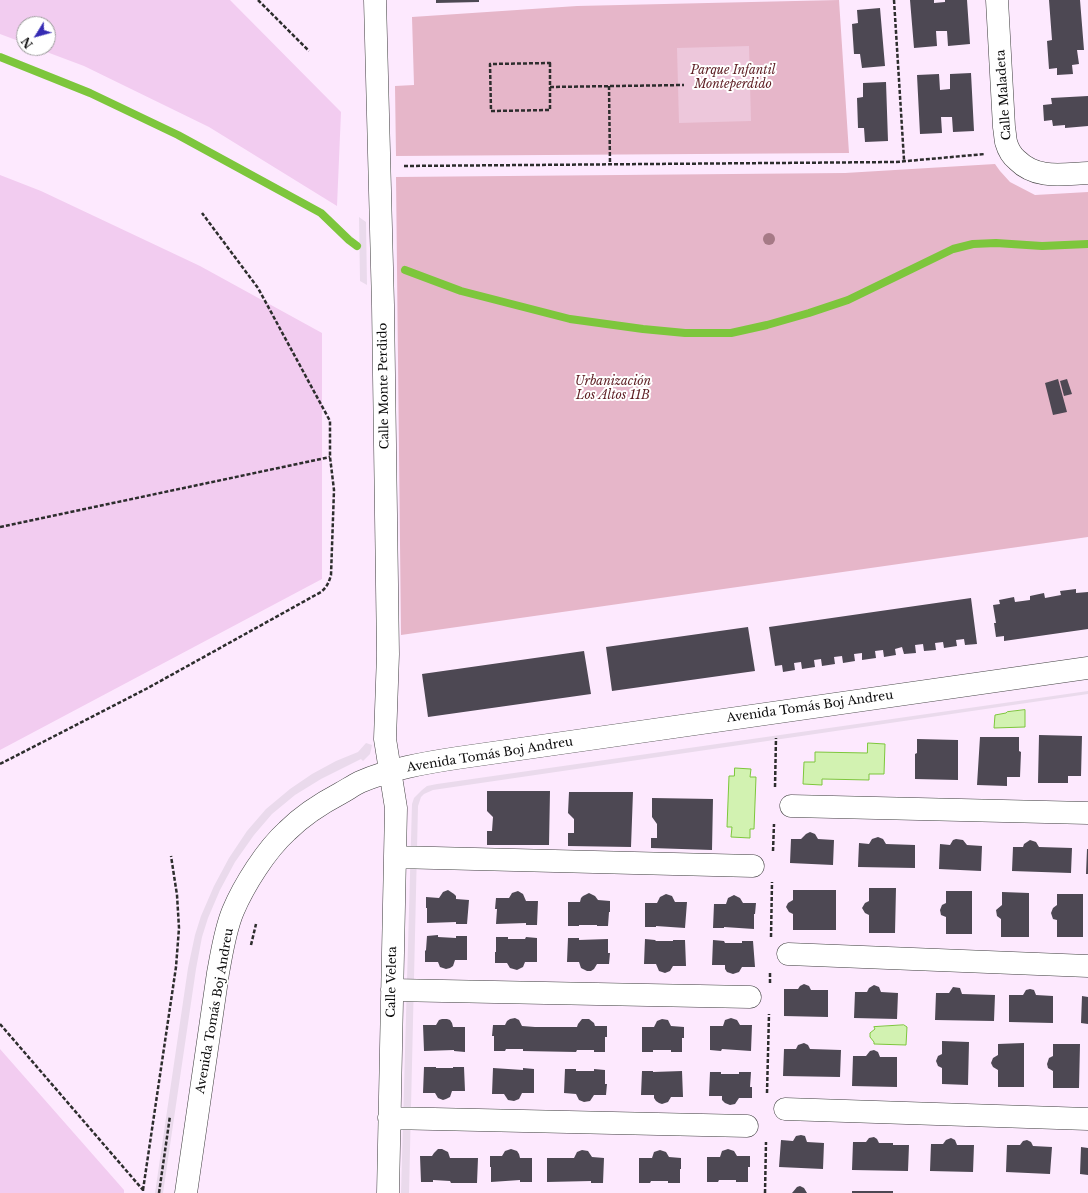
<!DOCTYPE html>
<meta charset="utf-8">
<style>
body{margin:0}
#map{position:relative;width:1088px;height:1193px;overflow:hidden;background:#fde9fe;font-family:"Libre Baskerville",serif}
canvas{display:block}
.north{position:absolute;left:16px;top:16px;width:40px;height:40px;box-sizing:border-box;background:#fff;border:1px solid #9d9d9d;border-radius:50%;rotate:233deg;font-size:11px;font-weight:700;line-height:16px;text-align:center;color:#0b0b0b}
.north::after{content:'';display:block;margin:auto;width:14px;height:18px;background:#352bb3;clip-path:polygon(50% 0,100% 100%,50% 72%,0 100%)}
</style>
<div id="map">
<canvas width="1088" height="1193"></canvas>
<div class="north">N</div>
</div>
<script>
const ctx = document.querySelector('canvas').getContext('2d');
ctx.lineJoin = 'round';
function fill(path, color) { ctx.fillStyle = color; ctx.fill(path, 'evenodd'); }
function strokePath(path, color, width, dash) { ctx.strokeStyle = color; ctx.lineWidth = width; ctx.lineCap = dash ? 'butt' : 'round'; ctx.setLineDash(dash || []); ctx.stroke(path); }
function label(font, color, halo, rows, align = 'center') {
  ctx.font = font + ' "Libre Baskerville",serif'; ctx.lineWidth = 4; ctx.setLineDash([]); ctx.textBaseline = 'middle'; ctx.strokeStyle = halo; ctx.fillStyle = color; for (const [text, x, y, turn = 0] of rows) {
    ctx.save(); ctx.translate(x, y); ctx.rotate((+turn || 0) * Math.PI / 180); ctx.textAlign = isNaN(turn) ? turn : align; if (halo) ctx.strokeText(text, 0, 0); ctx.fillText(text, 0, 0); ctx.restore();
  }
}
const farmland = new Path2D(`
 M0,0h230l111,112 -4,94 -128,-79 -125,-61 -48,-18h12v-24h-24v19l-24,-9z
 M0,175l41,16 159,75 122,67v246l-322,171z
 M0,1049l124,141v3h-124z`);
const green = new Path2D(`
 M839,0l10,153 -453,3 -1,-70 19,-1 -2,-68 165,-11z
 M995,164l5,7 10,11 25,13 53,-3v345l-687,98 -5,-458 449,-4z`);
const pitch = new Path2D(`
 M749,46l2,75 -72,2 -2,-75z`);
const plaza = new Path2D(`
 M359,217l7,5 1,63 -7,-4z
 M1088,691v3l-655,96 -9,4 -3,3 -3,9 -9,387h-8l11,-389 2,-6 8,-8 5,-4 10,-2z
 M366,743l6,2 -1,5 -1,4 -7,7 -2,-2 -40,20 -26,16 -23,19 -18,21 -19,27 -15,28 -12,28 -6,19 -6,32 -33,224h-8l33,-225 7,-33 6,-19 13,-30 15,-28 18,-27 19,-22 24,-20 22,-15 24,-13 22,-9z`);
const water = new Path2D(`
 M1025,710v17l-31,1 1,-13 11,-2 1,-1z
 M868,743l17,1 -1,30h-15v6l-47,-1v6l-19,-1 1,-22h11v-10l52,1z
 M735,768l16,1 -1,8h6l-2,52h-4v9l-19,-1 1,-10h-5l2,-51h5z
 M904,1025l3,2 -1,18 -32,-1v-2l-4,-5v-4l5,-4 -1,-2z`);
const stream = new Path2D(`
 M0,57l90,36 88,42 143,78 28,27 8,6
 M405,270l56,21 109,28 73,10 42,4h46l36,-8 42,-12 39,-13 105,-51 20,-5 23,-1 46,3 46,-2`);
const building = new Path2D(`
 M436,0h43v2l-43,1z
 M910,0h24v3l11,-1v-2h22l3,44 -22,2 -1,-15h-11l1,15 -23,2z
 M1049,0h31l4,50h-7l2,14 -7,1 1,9 -16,1v-7l-8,1 -2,-28 5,-1z
 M880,8l5,58 -23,2 -2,-14h-6l-2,-30 6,-1 -1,-13z
 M971,73l3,58 -21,1 -1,-15h-11l1,16 -22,1 -3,-59 22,-1 1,16 10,-1v-15z
 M886,82l2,59 -23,1 -1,-14h-6l-1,-30 6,-1v-14z
 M1088,96v30l-23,2v-3l-12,1 -1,-6 -8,1 -1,-16 9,-1 -1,-6z
 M1058,379l9,33 -14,3 -8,-32z
 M1067,379l5,15 -8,2 -4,-15z
 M1076,589v4l12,-1v37l-84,12v-5l-8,1 -2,-14h2l-3,-18 7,-1 -1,-4 15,-3 1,5 15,-2v-4l14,-3 1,5 16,-3 -1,-4z
 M971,598l6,46 -12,1 -1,-6 -8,1 1,6 -13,2 -1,-6 -8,1 1,7 -12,1 -1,-7 -8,1 1,8 -12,1 -2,-7 -7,2 1,6 -12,2 -1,-7 -8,1 1,7 -14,2v-7l-8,1 1,7 -12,2 -1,-7 -8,1 1,7 -13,2 -1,-7 -7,1 1,7 -13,2 -1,-7 -7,1 1,7 -12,2 -1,-7 -7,1 -6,-39z
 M748,627l7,44 -143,20 -6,-44z
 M584,651l7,43 -163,23 -6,-43z
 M1039,735l43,1 -1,40h-13v7h-30z
 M980,737h39v14l2,1 -1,25h-13v9l-30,-1z
 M917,739l41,1v40l-43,-1v-25l2,-1z
 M487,791h63l-1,54h-62v-14h5l1,-14 -6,-6z
 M569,792h64l-2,55 -63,-1v-13h6v-14l-6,-6z
 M652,798l61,1 -1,51 -61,-2v-10h6v-14l-5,-7z
 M810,832l5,2 3,5 16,1 -1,25 -43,-2 1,-24h10l5,-5z
 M878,837l5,2 3,5 29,1v23l-57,-1 1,-24 10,1 3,-5z
 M956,839l7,1 4,5 15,1 -1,25 -42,-2 1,-25 10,1 3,-5z
 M1030,840l6,2 3,5 33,1 -1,25 -59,-2 1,-24h10l1,-3z
 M1087,849h1v25h-2z
 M869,888h27l-1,45h-26v-18l-4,-2 -3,-5 3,-5 4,-2z
 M448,890l6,4 2,2v3l13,1 -2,24h-11v-2l-29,1v-15h-1v-11l13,1 4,-6z
 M793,890h43v40h-43v-16l-4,-2 -3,-5 2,-4 5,-3z
 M518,891l5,3 3,7h12l-1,24h-11v-2l-30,1 1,-15h-2l1,-11h13l3,-5z
 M946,891h26v43h-26v-17l-5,-2 -1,-5 2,-5 4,-2z
 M1002,892l27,1v44h-28v-18l-4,-3 -1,-6 6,-5z
 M589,893l6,3 3,4 12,1v11h-1l-1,14h-11v-1h-18v1h-11v-24h12l1,-4 2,-2z
 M666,894l6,2 3,6h12l-2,26 -29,-2v1h-11v-24h12l3,-6z
 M1057,894h26v43h-26v-17l-4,-1 -2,-6 2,-5 4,-3z
 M734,895l6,3 3,5h13l-1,11h-1v15l-30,-2v1h-11l1,-24h12l2,-6z
 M438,935v2l18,1v-2h11v24h-12l-2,6 -3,2 -4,1 -6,-2 -2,-5h-13v-11l1,-1 1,-14z
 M496,937h12v2h17l1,-2 11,1v24h-12l-2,5 -6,3 -7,-2 -3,-5h-12v-11h1z
 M568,938h11v2l29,-1v14h2l-1,11h-12l-3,5 -3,2h-4l-6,-3 -2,-6h-12z
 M645,939l10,1 1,1h17v-1h12l1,26h-13l-3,5 -5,2 -6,-2 -3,-7h-12z
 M713,940l11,1 1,2h17v-2h11l2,26h-13l-3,5 -6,2 -6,-2 -2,-3v-4h-13z
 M804,984l5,2 2,4h17v27l-44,-1v-27h14l2,-3z
 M874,985l5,2 2,5 17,1 -1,26 -43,-1 1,-26h12l2,-4z
 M953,987l7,1 2,6 33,1 -1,26 -59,-1 1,-27h13z
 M1030,989l4,1 2,5 17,1v27l-44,-1v-27h14l3,-5z
 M1082,996l6,1v27l-7,-1z
 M515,1018l4,2 3,6 13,1h42l1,-3 4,-5h7l5,4 1,3h12v11h-2v15h-11v-2h-17l-1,2 -53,-1v-2h-17l-1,2h-11v-15h-2l1,-11h12l2,-4 3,-2z
 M731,1018l6,2 3,5h12l-1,26 -29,-2 -1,2 -11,-1v-24h13l2,-6z
 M442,1019h5l3,1 2,3 1,4h12v25l-11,-1v-1l-30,1 -1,-26h13l3,-5z
 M662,1019l6,1 3,6 13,1v11h-2v14h-11v-2h-18v2h-11v-25h12l3,-6z
 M942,1041l27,1 -1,43 -26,-1v-16l-4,-2 -2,-5 2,-5 4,-2z
 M804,1043l4,2 2,4 31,1 -1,27 -57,-1 1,-27h12l2,-4z
 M1024,1043v44h-26v-17l-5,-3 -2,-4 2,-5 5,-3v-11z
 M1053,1044h27l-1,44h-26v-17l-5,-3 -1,-4 2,-6 4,-2z
 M874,1050l4,2 2,5h17v30l-45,-1 1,-30h13l4,-5z
 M424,1067h12v1h17v-1h11l1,24h-13l-2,6 -4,2 -3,1 -5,-2 -3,-5h-12z
 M493,1068l30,2v-2l11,1v24h-12l-3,6 -5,2 -6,-1 -4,-6h-12z
 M565,1069h11v2h18v-2l11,1v14h2l-1,11h-12l-4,6 -6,1 -5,-2 -3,-6 -12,-1z
 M642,1071h11v1l29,-1 1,26h-12l-3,5 -6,2 -3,-1 -3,-2 -2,-3v-3h-13z
 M710,1072h11v2h18v-2h12l-1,15h2v11h-13l-4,6 -5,1 -5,-2 -3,-3v-4h-13z
 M801,1135l4,1 2,6 17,1 -1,26 -44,-2 2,-27 12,1 3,-5z
 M874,1137l3,2 2,4h14v2h16l-1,26 -56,-1 1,-28h13l3,-4z
 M951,1138l4,2 2,5h17l-1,27 -43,-1 1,-27h12l3,-4z
 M1027,1140l4,2 2,4 19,1 -2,27 -44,-2 1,-27h13l3,-4z
 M1081,1147l7,1v27l-8,-1z
 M438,1149h4l6,3 2,6h28l-1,25h-26l-1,-2 -17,-1v2h-12l-1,-26h12l2,-3z
 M511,1149l6,2 2,3 1,4h12v24h-12v-2l-29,2v-15h-1v-11h12l3,-5z
 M728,1149l6,2 3,5h13v11h-2v15h-12v-2h-17l-1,2h-11v-25h13l2,-6z
 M582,1150l6,1 4,6 12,1 -1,25h-12v-2l-44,1v-24h27l3,-6z
 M660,1150l6,2 3,5 12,1v11h-1v14h-12v-2h-17l-1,2h-11v-25h13l2,-6z
 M800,1186l4,2 3,5h-15l5,-6z
 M852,1191h41v2h-41z`);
const path = new Path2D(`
 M258,0l51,51
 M894,0l10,160
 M550,63v47l-59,1 -1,-47z
 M609,86l1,78
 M550,87l134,-2
 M404,166l492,-4 89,-8
 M0,527l330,-70
 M0,764l146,-75 175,-97c6,-5 8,-10 10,-17l3,-85 -4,-33v-36l-72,-133 -56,-75
 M775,787l1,-49
 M773,851l1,-27
 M771,937l1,-55
 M251,945l5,-21
 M770,983v-11
 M0,1024l143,166v3
 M767,1093l2,-79
 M143,1190l33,-223 3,-39 -2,-33 -6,-39
 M159,1193l11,-77
 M765,1193l1,-51`);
const minor = new Path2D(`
 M375,0l8,305 5,349 -3,85 11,69 -8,385
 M997,0l7,127c1,5 1,10 2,15 2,7 6,14 11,18 20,20 46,14 71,13
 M791,806l297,7
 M395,857l358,9
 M788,954l300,12
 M392,990l358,7
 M785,1109l303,10
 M389,1118l358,8
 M186,1193l32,-220c4,-21 7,-43 15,-62 11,-26 33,-61 54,-80 16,-16 35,-28 54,-38 7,-4 13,-8 19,-11 30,-13 64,-19 97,-24l631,-90`);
const trees = [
 [769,239]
];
const parkNames = [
 ["Parque Infantil",733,71],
 ["Monteperdido",733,85],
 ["Urbanización",613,382],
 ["Los Altos 11B",613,396]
];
const streetNames = [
 ["Calle Maladeta",1004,95,-94],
 ["Calle Monte Perdido",384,386,-91],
 ["Avenida Tomás Boj Andreu",810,707,-8],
 ["Avenida Tomás Boj Andreu",490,755,-9],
 ["Calle Veleta",392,982,-89],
 ["Avenida Tomás Boj Andreu",215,1011,-80]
];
fill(farmland, '#f2ccf0');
fill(green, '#e6b6c9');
fill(pitch, '#edc7db');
fill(plaza, '#eadaec');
fill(water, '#d2f2b1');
strokePath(water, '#7dc63c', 1);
strokePath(stream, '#7dc63c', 8);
fill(building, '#4d4853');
strokePath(minor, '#3e3e3e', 23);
strokePath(path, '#2d2d2d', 2.5, [4, 2]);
strokePath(minor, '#fff', 22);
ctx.fillStyle = '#a67a86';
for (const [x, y] of trees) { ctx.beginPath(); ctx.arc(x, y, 6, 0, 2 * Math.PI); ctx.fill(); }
label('italic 12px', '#5e1f24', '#fff', parkNames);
label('12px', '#0b0b0b', '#fff', streetNames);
</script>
